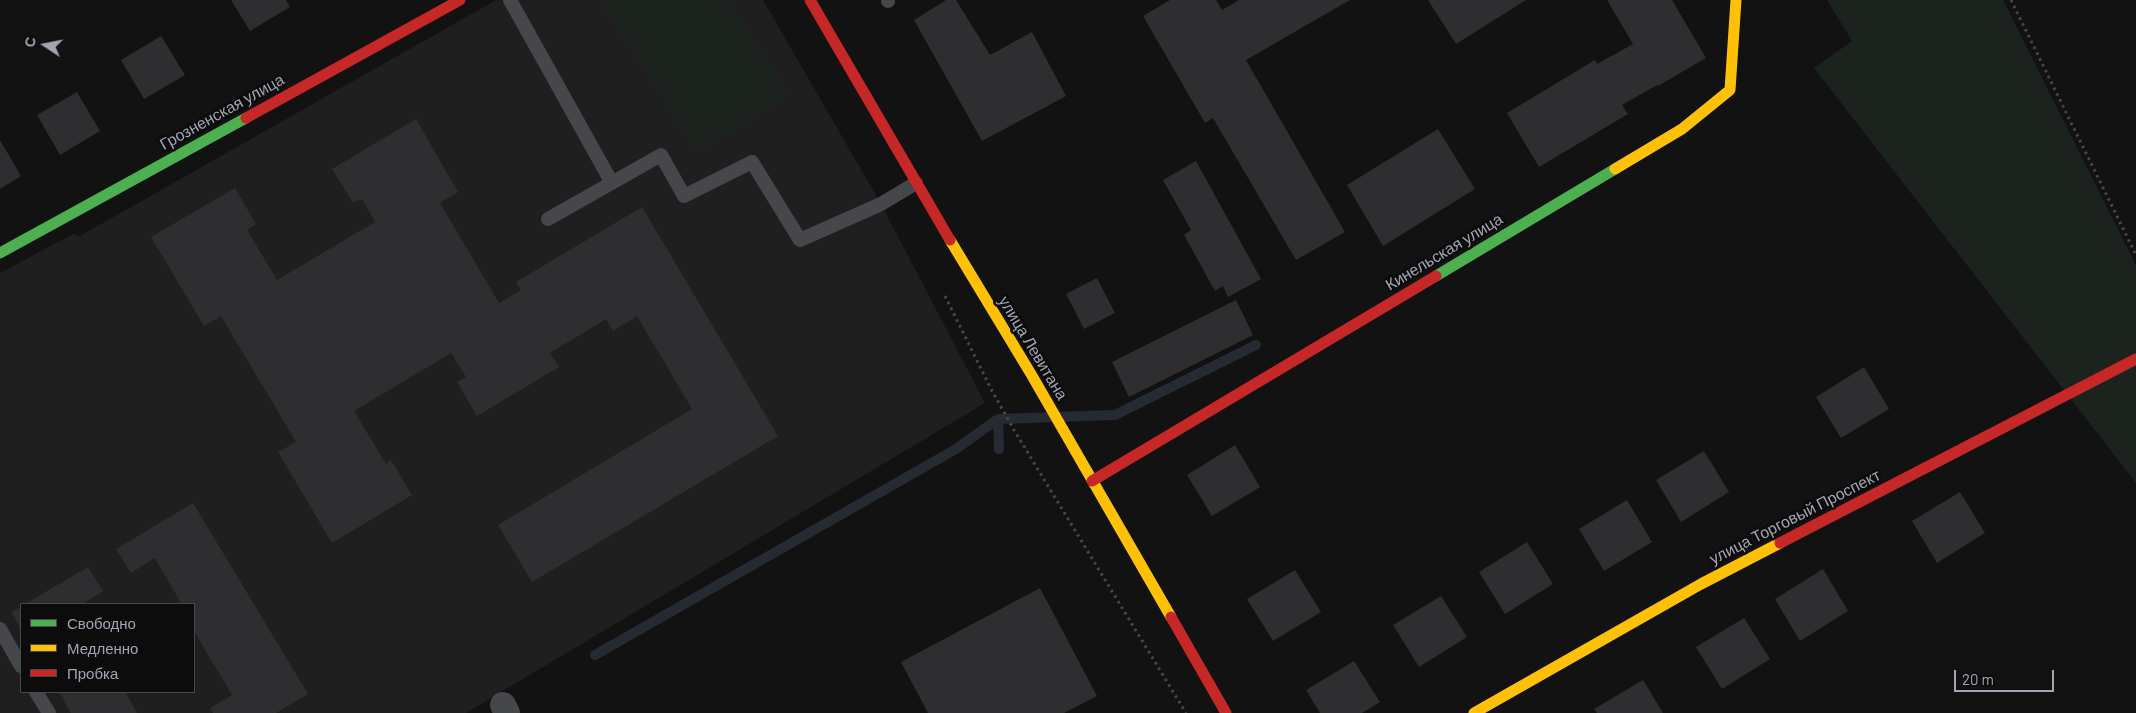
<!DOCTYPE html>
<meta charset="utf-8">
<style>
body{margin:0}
#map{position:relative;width:2136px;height:713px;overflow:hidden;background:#121212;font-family:Barlow,sans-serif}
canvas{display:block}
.legend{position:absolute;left:20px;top:603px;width:175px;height:90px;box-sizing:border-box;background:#0c0c0d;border:1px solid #48494f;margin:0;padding:6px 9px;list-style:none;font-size:15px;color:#a3a5b3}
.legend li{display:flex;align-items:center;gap:10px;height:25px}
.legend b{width:25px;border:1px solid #48494f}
.north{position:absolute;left:20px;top:20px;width:50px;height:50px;-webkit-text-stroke:4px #0c0c0d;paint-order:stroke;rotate:281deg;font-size:14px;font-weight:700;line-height:20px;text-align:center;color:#a3a5b3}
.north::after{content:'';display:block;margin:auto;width:18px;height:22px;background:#a3a5b3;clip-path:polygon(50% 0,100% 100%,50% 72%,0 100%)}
.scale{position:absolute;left:1954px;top:670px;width:100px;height:22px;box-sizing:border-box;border:2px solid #a3a5b3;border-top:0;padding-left:6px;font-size:15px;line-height:18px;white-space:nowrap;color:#a3a5b3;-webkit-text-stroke:4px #0c0c0d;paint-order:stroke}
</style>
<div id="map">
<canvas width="2136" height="713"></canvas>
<ul class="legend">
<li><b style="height:6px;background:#4caf50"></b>Свободно</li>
<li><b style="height:6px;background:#ffc107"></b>Медленно</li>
<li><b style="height:6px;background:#c62828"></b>Пробка</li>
</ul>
<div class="north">С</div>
<div class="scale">20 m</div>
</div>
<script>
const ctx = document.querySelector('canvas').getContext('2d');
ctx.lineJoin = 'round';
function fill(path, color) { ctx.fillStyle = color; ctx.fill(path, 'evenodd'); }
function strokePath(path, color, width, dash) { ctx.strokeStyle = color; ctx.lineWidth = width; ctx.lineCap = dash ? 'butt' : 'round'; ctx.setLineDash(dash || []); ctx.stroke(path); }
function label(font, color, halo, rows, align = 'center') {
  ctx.font = font + ' Barlow,sans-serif'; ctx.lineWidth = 5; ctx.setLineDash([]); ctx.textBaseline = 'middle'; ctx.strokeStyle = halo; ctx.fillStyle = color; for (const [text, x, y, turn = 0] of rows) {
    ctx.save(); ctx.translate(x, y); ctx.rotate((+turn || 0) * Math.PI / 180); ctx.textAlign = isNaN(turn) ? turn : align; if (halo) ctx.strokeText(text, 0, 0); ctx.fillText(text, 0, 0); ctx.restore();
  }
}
const built = new Path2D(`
 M496,0h267l118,204 104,199 -519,310h-466v-440l73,-39 7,2zM21,604h173v88h-173z`);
const green = new Path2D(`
 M613,0h115l60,95 -90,58 -94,-147z
 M1827,0h176l133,265v218l-322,-415 38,-27z`);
const stream = new Path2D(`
 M998,419l1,30
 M595,655l361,-206 42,-30 117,-4 141,-70`);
const building = new Path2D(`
 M231,0h55l4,7 -40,24z
 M946,0h10l34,55 42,-23 34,64 -84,45 -68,-121z
 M1170,0h46l6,10 17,-10h111l-104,60 99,172 -49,28 -83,-142 -8,5 -62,-107z
 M1428,0h98l-70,44z
 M1607,0h65l34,58 -48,28 -1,-1 -35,20 6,9 -89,53 -32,-54 88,-53 2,4 36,-20z
 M161,36l24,39 -41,24 -23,-39z
 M77,92l23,39 -40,24 -23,-40z
 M416,119l42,73 -18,11 59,100 22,-13 -5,-8 126,-75 136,229 -246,146 -34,-57 194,-116 -55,-93 -24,15 -7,-12 -56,34 9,14 -82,49 -20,-34 9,-5 -15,-24 -97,58 32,53 5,-4 21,35 -80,48 -54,-91 18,-10 -75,-126 -17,10 -53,-89 84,-49 21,36 -9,6 30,50 98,-58 -13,-23 -9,4 -21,-34z
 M1438,129l37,60 -92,57 -36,-61z
 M0,140l21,36 -21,13z
 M1196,161l65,118 -33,18 -5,-11 -8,5 -31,-56 7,-5 -28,-50z
 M1097,278l18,35 -31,16 -18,-35z
 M1236,300l17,35 -124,62 -17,-35z
 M1864,367l25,42 -48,29 -25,-41z
 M1235,445l25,42 -48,29 -25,-41z
 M1704,451l25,41 -48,30 -25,-42z
 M1960,492l25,41 -48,30 -25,-42z
 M1627,500l25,42 -48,29 -25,-42z
 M193,503l115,191 -32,19h-63l-3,-5 22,-13 -38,-64v-27h-16l3,-1 -26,-45 -24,15 -15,-24z
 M1527,542l26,42 -48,30 -26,-42z
 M88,567l15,24 -21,13h-57z
 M1823,569l25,42 -48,30 -25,-42z
 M1295,570l26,42 -48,29 -26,-42z
 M1040,588l57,108 -33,17h-136l-27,-51z
 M1441,596l26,41 -48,30 -26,-42z
 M21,607v22l-10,-17z
 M1744,618l26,41 -48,30 -26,-42z
 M1354,661l26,41 -18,11h-42l-14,-23z
 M1643,680l20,33h-66l-3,-4z
 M59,692h66l12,21h-66z`);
const path = new Path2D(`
 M2011,0l125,255
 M945,296l46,93 23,41 172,283`);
const lane = new Path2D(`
 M510,0l102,183
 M888,0v1
 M548,219l113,-64 23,41 68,-34 48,78 81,-36 35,-21
 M0,629l21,37
 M36,692l13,21`);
const street = new Path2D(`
 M503,705l4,8`);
const fast = new Path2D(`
 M0,253l246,-135
 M1436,276l179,-107`);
const slow = new Path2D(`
 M1615,169l67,-40 48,-39 6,-90
 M950,240l81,134 140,243
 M1474,713l227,-129 79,-41`);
const jam = new Path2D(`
 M810,0l140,240
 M246,118l214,-118
 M1092,481l344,-205
 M1780,543l356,-184
 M1171,617l55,96`);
const streetNames = [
 ["Грозненская улица",222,112,-29],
 ["Кинельская улица",1444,252,-31],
 ["улица Левитана",1033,348,59],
 ["улица Торговый Проспект",1795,517,-27]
];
fill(built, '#1f1f20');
fill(green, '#1c221d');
strokePath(stream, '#262b33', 10);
fill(building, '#2e2e30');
strokePath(path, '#48484c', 3, [2.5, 4]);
strokePath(lane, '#46474a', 14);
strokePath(street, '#46474a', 26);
strokePath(fast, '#4caf50', 11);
strokePath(slow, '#ffc107', 11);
strokePath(jam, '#c62828', 11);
label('16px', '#a3a5b3', '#0c0c0d', streetNames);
</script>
